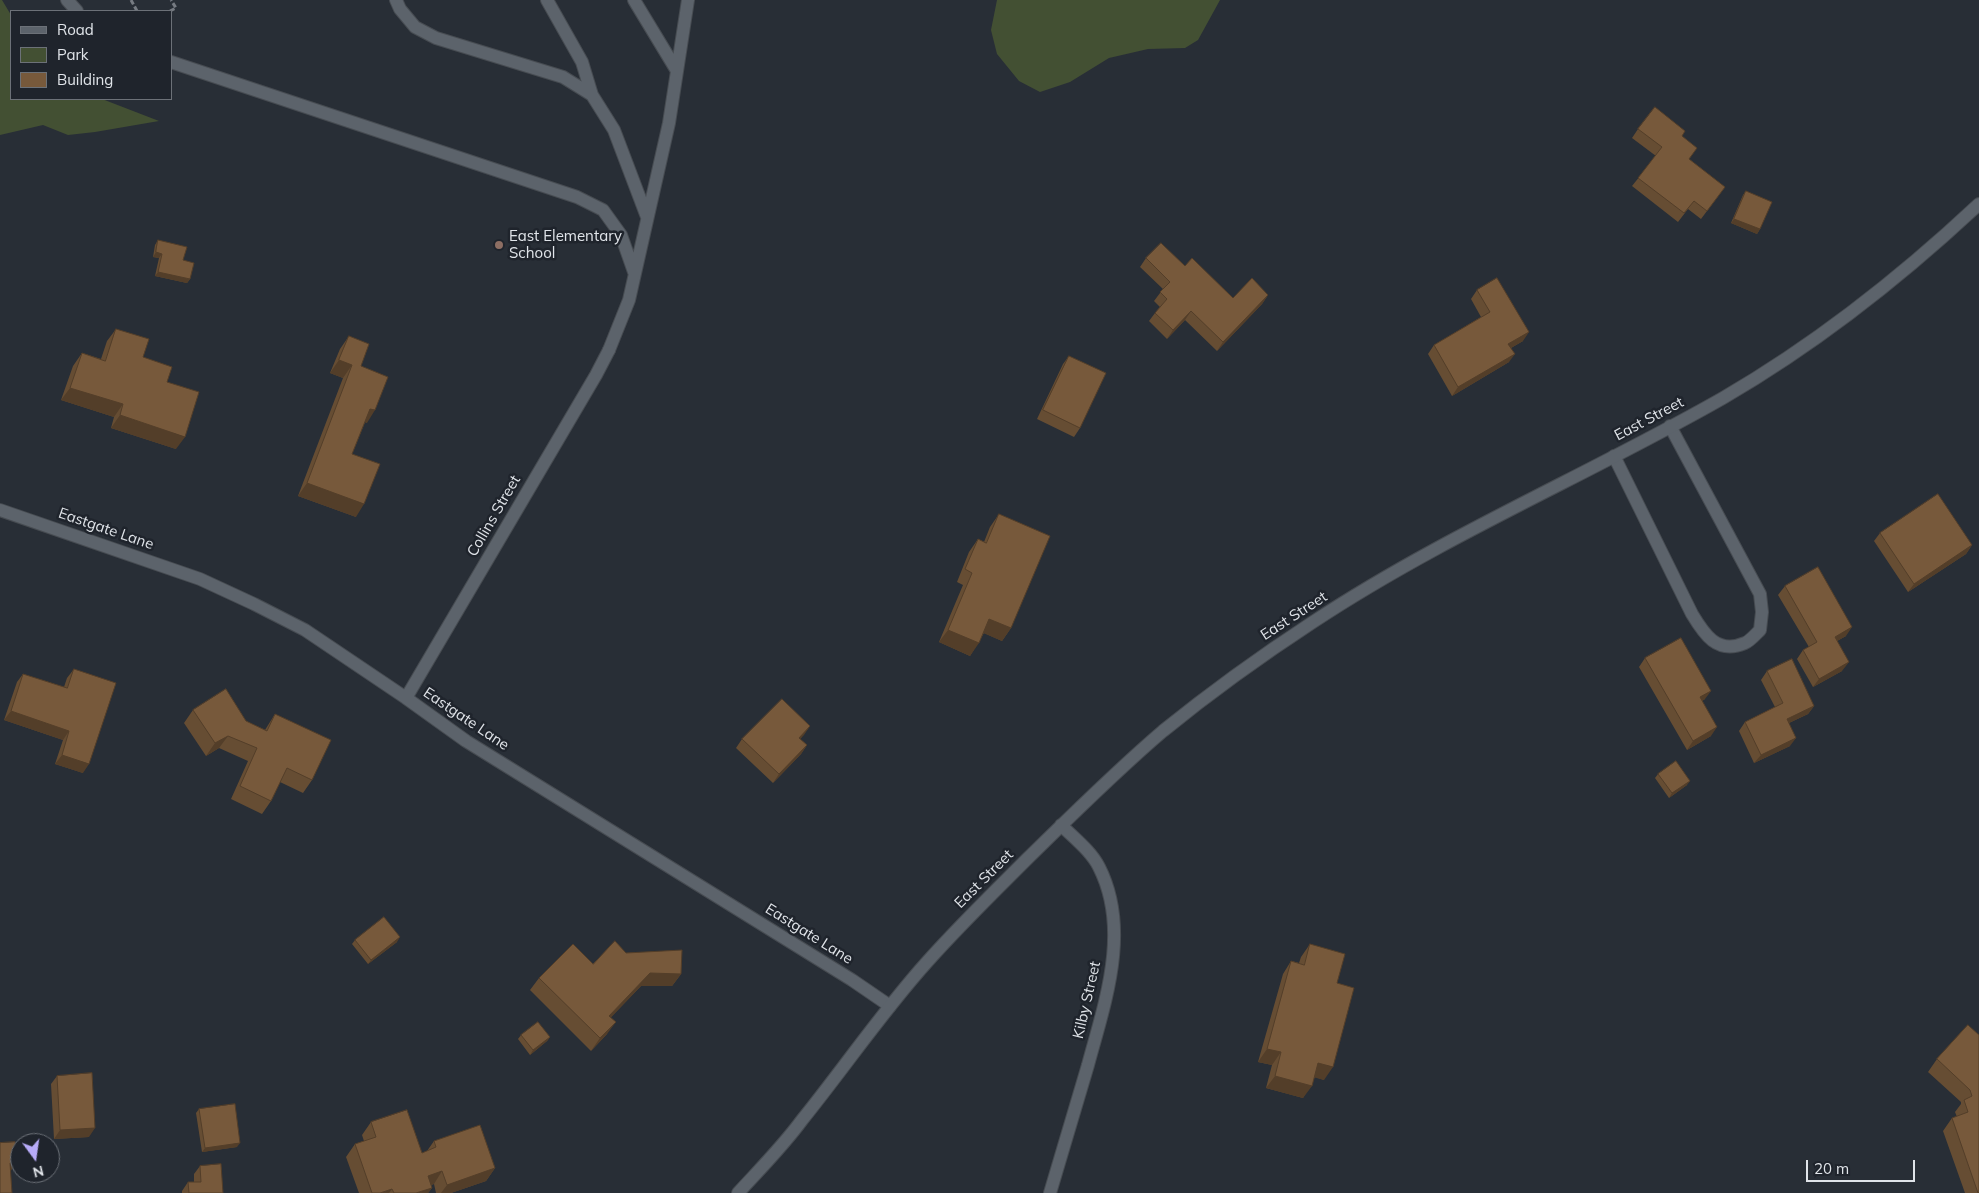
<!DOCTYPE html>
<style>
body{margin:0}
#map{position:relative;width:1979px;height:1193px;overflow:hidden;background:#282e36;font-family:Mulish,sans-serif}
canvas{display:block}
.legend{position:absolute;left:10px;top:10px;width:162px;height:90px;box-sizing:border-box;background:#1f242c;border:1px solid #6c7178;margin:0;padding:6px 9px;list-style:none;font-size:15px;color:#e0e4e9}
.legend li{display:flex;align-items:center;gap:10px;height:25px}
.legend b{width:25px;border:1px solid #6c7178}
.north{position:absolute;left:10px;top:1133px;width:50px;height:50px;box-sizing:border-box;background:#1f242c;border:1px solid #6c7178;border-radius:50%;rotate:166deg;font-size:14px;font-weight:700;line-height:20px;text-align:center;color:#e0e4e9}
.north::after{content:'';display:block;margin:auto;width:18px;height:22px;background:#b7abf8;clip-path:polygon(50% 0,100% 100%,50% 72%,0 100%)}
.scale{position:absolute;left:1806px;top:1160px;width:109px;height:22px;box-sizing:border-box;border:2px solid #e0e4e9;border-top:0;padding-left:6px;font-size:15px;line-height:18px;white-space:nowrap;color:#e0e4e9;-webkit-text-stroke:4px #1f242c;paint-order:stroke}
</style>
<div id="map">
<canvas width="1979" height="1193"></canvas>
<ul class="legend">
<li><b style="height:6px;background:#5c636b"></b>Road</li>
<li><b style="height:14px;background:#435033"></b>Park</li>
<li><b style="height:14px;background:#77593b"></b>Building</li>
</ul>
<div class="north">N</div>
<div class="scale">20 m</div>
</div>
<script>
const ctx = document.querySelector('canvas').getContext('2d');
ctx.lineJoin = 'round';
function fill(path, color) { ctx.fillStyle = color; ctx.fill(path, 'evenodd'); }
function strokePath(path, color, width, dash) { ctx.strokeStyle = color; ctx.lineWidth = width; ctx.lineCap = dash ? 'butt' : 'round'; ctx.setLineDash(dash || []); ctx.stroke(path); }
function label(font, color, halo, rows, align = 'center') {
  ctx.font = font + ' Mulish,sans-serif'; ctx.lineWidth = 5; ctx.setLineDash([]); ctx.textBaseline = 'middle'; ctx.strokeStyle = halo; ctx.fillStyle = color; for (const [text, x, y, turn = 0] of rows) {
    ctx.save(); ctx.translate(x, y); ctx.rotate((+turn || 0) * Math.PI / 180); ctx.textAlign = isNaN(turn) ? turn : align; if (halo) ctx.strokeText(text, 0, 0); ctx.fillText(text, 0, 0); ctx.restore();
  }
}
const green = new Path2D(`
 M0,0h2l9,15v84h91l57,22 -64,11 -27,3 -25,-10 -43,10z
 M997,0h223l-22,40 -13,8 -37,1 -39,9 -39,24 -30,10 -21,-11 -22,-27 -6,-24z`);
const path = new Path2D(`
 M131,0l6,11
 M170,11l6,-3 -5,-8`);
const lane = new Path2D(`
 M67,0l10,11
 M396,0l4,9 15,18 21,11 127,39 29,18
 M547,0l35,62 10,33 22,35 33,87
 M634,0l43,71
 M171,62l406,135 26,13 18,25 13,37
 M609,350l20,-50 40,-177 19,-123
 M1614,456l78,158c12,20 25,41 53,29 5,-2 11,-9 15,-13l2,-18 -2,-18 -90,-168`);
const street = new Path2D(`
 M0,510l200,69 54,25 51,26 101,68 60,43 386,239 38,26
 M406,698l190,-323 13,-25`);
const secondary = new Path2D(`
 M738,1193c22,-24 45,-47 64,-73 42,-52 80,-108 125,-158 32,-36 67,-70 101,-104 44,-43 88,-87 135,-127 48,-39 98,-75 150,-109 130,-86 275,-147 410,-224 93,-54 177,-120 256,-194
 M1050,1193c13,-43 25,-85 38,-128 17,-63 43,-135 11,-198 -8,-16 -25,-29 -38,-42`);
const wall = new Path2D(`
 M1638,129l44,7 7,23 36,28 -24,32 -13,-10 -10,13 -46,-36 24,-30 -24,-18z
 M1746,191l14,38 -3,5 -26,-11 12,-28z
 M158,240l25,20 7,19 -3,4 -32,-7 4,-18 -6,-1 2,-12z
 M1146,258l39,8 48,32 35,-3 -6,9 -45,47 -32,-31 -18,19 -18,-18 6,-8 5,-6 -6,-6 9,-12 -23,-22z
 M1477,290l46,51 -12,7 -2,14 -57,34 -24,-42 6,-9 47,-28 -10,-18z
 M116,329l51,53 9,67 -65,-21 3,-11 -53,-17 12,-34 9,-13 19,6 6,-18z
 M349,336l12,30 6,57 -2,-1 -13,32 4,63 -58,-21 45,-118 -13,-5 10,-24z
 M1069,356l11,72 -6,9 -37,-18 26,-55z
 M999,514l12,114 -9,13 -18,-8 -14,23 -31,-14 24,-57 -6,-3 12,-30 9,-13 6,3 6,-15z
 M1880,533l92,12 -6,9 -58,38 -34,-51z
 M1785,586l61,50 -9,5 5,30 -29,16 -16,-28 6,-9 6,-3 -31,-52z
 M1645,658l60,41 -3,2 9,35 -24,14 -48,-83z
 M74,669l9,104 -28,-9 8,-24 -59,-20 13,-38 6,-8 41,13 3,-9z
 M1767,671l47,35 -6,8 -19,9 1,23 -36,17 -15,-32 6,-9 30,-15 -14,-27z
 M193,710l53,11 19,9 10,-16 37,66 -9,13 -23,-11 -9,19 -9,13 -31,-15 17,-38 -29,-13 -13,8 -22,-33z
 M810,726l-10,13 7,6 -6,9 -28,29 -37,-35 6,-9z
 M1658,774l29,11 -18,13 -14,-20z
 M355,940l42,2 -29,22 -16,-20z
 M1310,944l27,39 -13,97 -9,-3 -12,21 -37,-10 6,-23 -14,-3 25,-88 8,-13 8,2 2,-6z
 M626,953l55,21 -9,12h-31l-30,31 -4,17 -16,17 -61,-61 9,-12 54,-14z
 M1968,1025l11,168h-14l-22,-62 9,-13 5,-1 -2,-5 6,-8v-2l-33,-30 9,-13z
 M521,1035l29,2 -3,4 -17,14 -12,-16z
 M57,1076l32,61 -35,2 -3,-55z
 M199,1109l38,38 -35,5 -6,-39z
 M371,1122l51,31 5,-2 7,-10 61,27 -9,13 -35,12h-15l-2,-9 -3,1 1,3 -4,5h-69l-13,-36 9,-13 9,-3 -2,-6z
 M200,1166l23,27h-41v-2l6,-9h6v-8z`);
const shadedWall = new Path2D(`
 M1734,219l26,10 -3,5 -26,-11z
 M156,252l6,2 -3,4 -6,-1z
 M158,272l32,7 -3,4 -32,-7z
 M1268,295l-6,9 -45,47 6,-9z
 M1191,311l-6,9 -18,19 6,-9z
 M1529,332l-6,9 -21,12 6,-9z
 M1515,354l-6,8 -57,34 6,-9z
 M339,360l13,5 -9,13 -13,-5z
 M70,388l53,16 -9,13 -53,-17z
 M370,409l5,1 -8,13 -6,-2z
 M120,415l65,22 -9,12 -65,-21z
 M307,483l57,21 -8,13 -58,-21z
 M1972,545l-6,9 -58,38 6,-8z
 M989,619l22,9 -9,13 -21,-9z
 M1852,627l-6,9 -18,10 7,-9z
 M948,630l31,13 -9,13 -31,-14z
 M1849,662l-7,9 -29,16 6,-8z
 M1711,691l-6,8 -11,7 6,-9z
 M1814,706l-6,8 -28,13 7,-8z
 M11,711l58,20 -6,9 -59,-20z
 M810,726l-6,9 -11,12 6,-9z
 M1717,727l-6,9 -24,14 6,-9z
 M228,736l-9,12 -13,8 9,-13z
 M1796,738l-6,8 -36,17 7,-8z
 M807,745l-6,9 -28,29 6,-9z
 M62,755l27,9 -6,9 -28,-9z
 M1690,781l-3,4 -18,13 3,-5z
 M400,937l-3,5 -29,22 3,-4z
 M650,973l31,1 -9,12h-31l-41,43 9,-13z
 M616,1022l-9,12 -16,17 9,-13z
 M550,1037l-3,4 -17,14 3,-5z
 M1267,1049l14,3 -9,13 -14,-3z
 M1318,1063l15,4 -9,13 -15,-4z
 M1275,1076l37,10 -9,12 -37,-10z
 M95,1128l-6,9 -35,2 6,-9z
 M240,1143l-3,4 -35,5 3,-4z
 M17,1162l-9,13 2,-12z
 M495,1168l-9,13 -35,12h-10l6,-8z
 M442,1171l-8,13 -15,5 9,-13z
 M432,1188l-4,5h-12z
 M392,1189l-3,4h-9z`);
const building = new Path2D(`
 M1655,107l30,24 -3,5 15,12 -8,11 36,28 -18,24 -13,-10 -10,12 -46,-35 24,-31 -24,-18z
 M1746,191l26,11 -12,27 -26,-10z
 M158,240l29,7 -4,13 11,3 -4,16 -32,-7 4,-18 -6,-2z
 M1161,243l24,23 7,-8 41,40 19,-20 16,17 -45,47 -32,-31 -18,19 -18,-17 12,-14 -7,-7 10,-10 -24,-24z
 M1497,278l32,54 -21,12 7,10 -57,33 -24,-42 56,-33 -13,-22z
 M116,329l33,10 -6,18 29,10 -5,15 32,10 -14,45 -65,-22 3,-11 -53,-16 12,-35 23,8z
 M349,336l20,8 -8,22 27,11 -13,33 -5,-1 -18,45 28,10 -16,40 -57,-21 45,-118 -13,-5z
 M1069,356l37,17 -26,55 -37,-18z
 M1938,494l34,51 -58,39 -34,-51z
 M999,514l51,22 -39,92 -22,-9 -10,24 -31,-13 24,-57 -7,-4 13,-30 8,4z
 M1818,567l34,60 -17,10 14,25 -30,17 -16,-29 14,-8 -32,-56z
 M1681,638l30,53 -11,6 17,30 -24,14 -48,-83z
 M1792,659l22,47 -27,13 9,19 -35,17 -16,-33 38,-19 -16,-32z
 M74,669l42,14 -27,81 -27,-9 7,-24 -58,-20 12,-37 44,14z
 M226,689l20,32 21,10 8,-17 56,26 -19,40 -25,-12 -16,33 -31,-15 17,-38 -29,-12 -13,7 -22,-33z
 M782,699l28,27 -11,12 8,7 -28,29 -37,-35z
 M1676,761l14,20 -18,12 -14,-19z
 M384,917l16,20 -29,23 -16,-20z
 M615,941l11,12 56,-3 -1,24 -31,-1 -41,43 7,6 -16,16 -61,-60 34,-34 20,20z
 M1310,944l35,10 -8,29 17,5 -21,79 -15,-4 -6,23 -37,-10 6,-24 -14,-3 24,-88 13,4z
 M538,1022l12,15 -17,13 -12,-15z
 M1968,1025l11,10v158h-1l-26,-75 16,-6 -4,-12 8,-4 -2,-6 -33,-31z
 M92,1073l3,55 -35,2 -3,-54z
 M235,1104l5,39 -35,5 -6,-39z
 M407,1110l15,43 14,-6 -2,-6 46,-16 15,43 -48,17 -5,-14 -14,5 4,12 -16,5h-22l-2,-4 -12,4h-8l-17,-49 21,-7 -5,-15z
 M15,1142l2,20 -7,1 2,30h-12v-50z
 M221,1164l2,29h-34l-1,-11h13l-1,-16z`);
const markers = [
 [499,245,5,"#8d6e63"]
];
const poiNames = [
 ["East Elementary",509,236],
 ["School",509,253]
];
const streetNames = [
 ["East Street",1649,419,-28],
 ["Collins Street",494,516,-60],
 ["Eastgate Lane",106,529,19],
 ["East Street",1294,616,-33],
 ["Eastgate Lane",466,719,34],
 ["East Street",984,879,-45],
 ["Eastgate Lane",809,934,32],
 ["Kilby Street",1087,1000,-77]
];
fill(green, '#435033');
strokePath(lane, '#474c52', 14);
strokePath(street, '#474c52', 14);
strokePath(secondary, '#474c52', 14);
strokePath(path, '#767b82', 3, [5, 2.5]);
strokePath(lane, '#5c636b', 12);
strokePath(street, '#5c636b', 12);
strokePath(secondary, '#5c636b', 12);
fill(wall, '#664d33');
fill(shadedWall, '#533e29');
fill(building, '#77593b');
strokePath(building, '#533e29', 1);
for (const [x, y, r, color] of markers) { const dot = new Path2D(); dot.arc(x, y, r, 0, 2 * Math.PI); ctx.fillStyle = color; ctx.fill(dot); strokePath(dot, '#1f242c', 2); }
label('15px', '#e0e4e9', '#1f242c', poiNames, 'left');
label('15px', '#e0e4e9', '#1f242c', streetNames);
</script>
